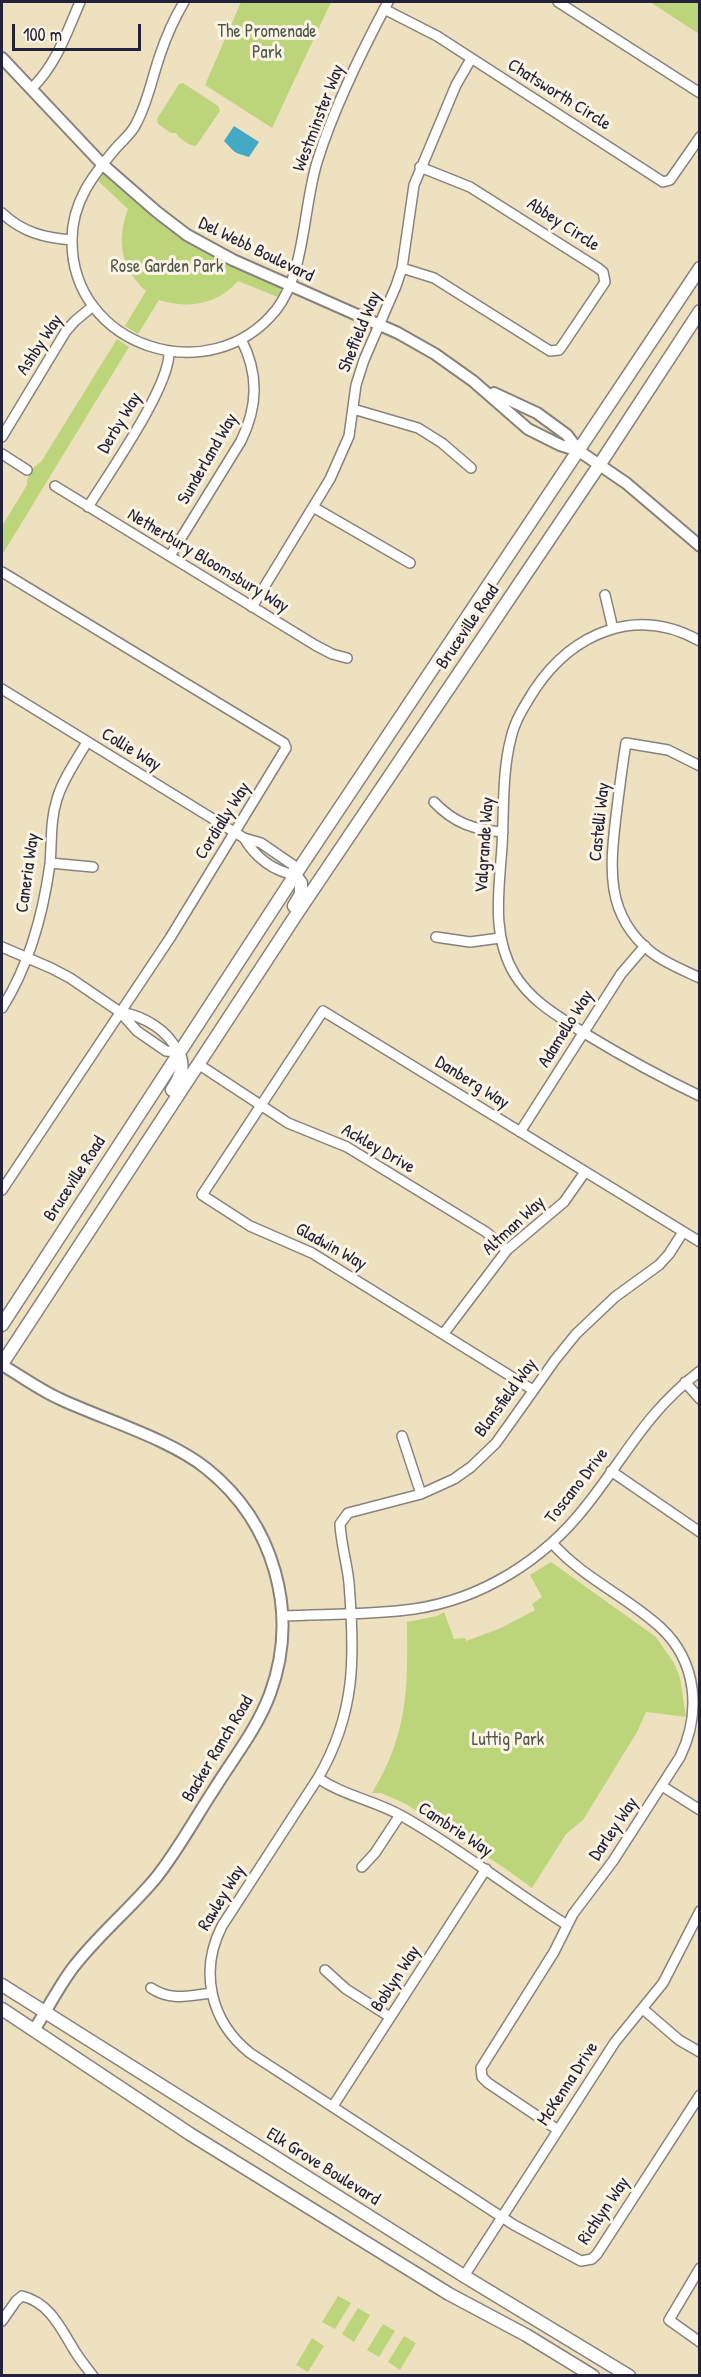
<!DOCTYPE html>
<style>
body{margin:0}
#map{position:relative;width:701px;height:2377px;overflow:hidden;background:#eee1c0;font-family:"Patrick Hand",sans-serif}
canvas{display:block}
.frame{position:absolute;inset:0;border:3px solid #22223b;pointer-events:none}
.scale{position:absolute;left:12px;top:24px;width:129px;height:27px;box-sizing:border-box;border:3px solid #22223b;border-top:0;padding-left:8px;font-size:18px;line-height:21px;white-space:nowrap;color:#22223b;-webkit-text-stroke:4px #fcf5e5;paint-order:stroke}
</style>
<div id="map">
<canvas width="701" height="2377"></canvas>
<div class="frame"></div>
<div class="scale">100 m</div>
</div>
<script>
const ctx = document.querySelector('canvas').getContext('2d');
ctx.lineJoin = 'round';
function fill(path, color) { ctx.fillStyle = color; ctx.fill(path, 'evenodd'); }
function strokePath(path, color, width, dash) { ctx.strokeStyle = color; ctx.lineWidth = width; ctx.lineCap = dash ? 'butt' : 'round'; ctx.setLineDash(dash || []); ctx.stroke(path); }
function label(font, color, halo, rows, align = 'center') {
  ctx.font = font + ' "Patrick Hand",sans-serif'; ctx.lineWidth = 6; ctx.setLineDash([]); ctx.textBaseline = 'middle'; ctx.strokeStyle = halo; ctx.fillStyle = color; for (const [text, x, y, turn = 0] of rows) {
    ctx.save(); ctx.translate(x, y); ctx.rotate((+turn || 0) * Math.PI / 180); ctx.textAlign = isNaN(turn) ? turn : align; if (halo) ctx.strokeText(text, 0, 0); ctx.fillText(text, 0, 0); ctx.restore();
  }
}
const green = new Path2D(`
 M241,2h90l-59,126 -67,-43z
 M650,2h49v32z
 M183,83l35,23 2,5 -24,35c-6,0 -17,-7 -20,-13h-5l-13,-9 -1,-5 22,-35z
 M106,173l5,3 6,8 36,34 35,25 30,17 48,22 12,3 3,7 -1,6 -42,-17c-21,24 -49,28 -79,19l-21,34 -13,-8 21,-35c-25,-23 -30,-50 -18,-82l-33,-31 5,-4z
 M117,339l12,8 -127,208v-29l25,-41c0,-11 5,-18 14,-23z
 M551,1562l105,75 18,26 6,15 6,39 -40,-5 -9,20 -54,88 -17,14 -34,54 -26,-19 -100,-65 -25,-11h-9c36,-59 36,-105 35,-171l30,-6 7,-4 10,27 11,-1 1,3 35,-13 34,-18 -3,-6 10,-7 -12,-22z
 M338,2296l13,7 -16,26 -13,-7z
 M358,2308l12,7 -16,27 -12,-8z
 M383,2324l12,7 -16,26 -12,-7z
 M404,2336l12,7 -16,27 -12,-8z
 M312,2338l12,8 -16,26 -12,-7z`);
const water = new Path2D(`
 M234,126l25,16 -10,15c-17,-5 -13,-4 -25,-16z`);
const minor = new Path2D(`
 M184,2c-10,17 -18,35 -24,53 -8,23 -12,47 -24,69 -4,9 -13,16 -20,24 -23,27 -44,54 -44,92 -1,107 138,152 204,70 30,-38 27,-106 42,-151 17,-54 44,-108 70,-157
 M558,2l142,91
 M384,9l53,27 226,146 7,-2 30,-43
 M32,88c24,-23 35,-56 48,-86
 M2,213c20,19 42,25 70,27
 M402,268l32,10 116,73 9,-1 3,-4 43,-64 -2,-10 -5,-4 -128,-81 -50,-20
 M353,409l65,19 24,15 29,25
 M2,437l64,-106 9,-10 18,-15
 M2,454l25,16
 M55,486l260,159 17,9 15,4
 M88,507c21,-34 81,-119 81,-154
 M313,507l97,56
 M170,556l71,-115c17,-35 18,-67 0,-102
 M2,572l282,171 2,5 -116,190 -168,252
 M605,595l8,34
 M252,607l78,-128 19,-43 7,-51 8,-25 32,-74 6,-18 12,-83 42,-100 15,-26
 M700,641c-64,-36 -127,-8 -165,48 -10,16 -20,31 -24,49 -9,34 -7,73 -9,109 -3,43 -11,89 13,128 17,27 43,41 69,58 38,23 76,44 116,63
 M2,689l242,149 17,5 32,22 2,10c-22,-4 -40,-18 -51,-37
 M700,766l-32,-16 -42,-7c-4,24 -7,49 -10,73 -6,52 -11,99 35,136 14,11 32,18 49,26
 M434,802c20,21 40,28 69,30
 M50,863l43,4
 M436,937l34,5 30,-4
 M2,947l49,21 19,10 50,34 17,19 29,20 12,1
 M2,1008c27,-42 41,-94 48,-144 2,-22 0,-43 7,-65 6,-20 19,-38 30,-57
 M120,1012c24,4 48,18 58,40
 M198,1064l90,59 59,24 139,85 21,18
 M520,1132l101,-158 24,-28
 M683,1232l-14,22 -10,11 -44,32 -39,37 -21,26 -59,83 -25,24 -17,12 -33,15 -73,19 -8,11c1,20 7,39 9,59 6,74 7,130 -31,195l-96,148c-23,45 -12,95 28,127l264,172 67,36 11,-2 5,-5 103,-159
 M444,1333l63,-83 57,-48 21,-30
 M685,1382l15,17
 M533,1390l-221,-137 -62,-27 -48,-31 121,-184 377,231
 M402,1436l19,58
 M611,1471l89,61
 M552,1543c31,35 74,53 108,84 38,35 41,87 20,130l-67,104 -40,53 -19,38 -73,116 1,9 6,6 70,47
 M283,1616c43,-2 88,-1 131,-7 68,-10 130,-49 172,-103 40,-50 60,-94 114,-135
 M318,1778c26,18 56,22 84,38 57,32 109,74 165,109
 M662,1786l38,24
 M362,1867l13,-14 25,-38
 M325,1970l21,19 44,28
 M151,1988c19,13 38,8 60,5
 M643,2009l36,31 21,12
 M333,2106l153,-237
 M700,2268l-31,52 31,22
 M464,2276l151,-234 48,-59 37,-72
 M2,2321l14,-20 6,-5c29,7 40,35 54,57 5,8 11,15 17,23`);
const tertiary = new Path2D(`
 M2,58l100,106 55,48 30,23 46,25 165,73 37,21 38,27 55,48 32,16 19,6 47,32 74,63
 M494,393l43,20 30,22 12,16
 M2,1365c19,11 38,25 58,34 45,21 110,40 147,70 67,54 93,144 63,225 -13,35 -38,66 -57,97 -19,29 -36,61 -58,88 -26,31 -58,57 -83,90 -14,19 -25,41 -38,61`);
const secondary = new Path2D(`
 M294,906l7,-12v-11l-6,-8
 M172,1090c9,-14 13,-23 6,-38
 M2,1325l293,-450 405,-607
 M2,1364l296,-452 302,-448 100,-153
 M2,1985l462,291 165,100
 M2,2009l188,125 259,160 77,41 67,41`);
const parkNames = [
 ["The Promenade",267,32],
 ["Park",267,53],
 ["Rose Garden Park",167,267],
 ["Luttig Park",508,1740]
];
const streetNames = [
 ["Chatsworth Circle",559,95,32],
 ["Westminster Way",319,118,-69],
 ["Abbey Circle",563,225,33],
 ["Del Webb Boulevard",256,250,26],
 ["Sheffield Way",360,332,-68],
 ["Ashby Way",40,345,-57],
 ["Derby Way",120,423,-59],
 ["Sunderland Way",208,459,-60],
 ["Netherbury Bloomsbury Way",208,561,31],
 ["Bruceville Road",468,627,-56],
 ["Collie Way",131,750,31],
 ["Cordially Way",223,821,-58],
 ["Castelli Way",600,822,-84],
 ["Valgrande Way",485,845,-86],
 ["Caneria Way",28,873,-82],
 ["Adamello Way",566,1029,-58],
 ["Danberg Way",472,1083,32],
 ["Ackley Drive",378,1149,30],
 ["Bruceville Road",75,1179,-57],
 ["Altman Way",514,1226,-43],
 ["Gladwin Way",331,1247,29],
 ["Blansfield Way",506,1398,-54],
 ["Toscano Drive",577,1486,-52],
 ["Backer Ranch Road",218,1749,-59],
 ["Darley Way",614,1829,-56],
 ["Cambrie Way",455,1830,33],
 ["Rawley Way",222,1898,-59],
 ["Boblyn Way",396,1979,-57],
 ["McKenna Drive",568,2084,-57],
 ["Elk Grove Boulevard",323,2167,32],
 ["Richlyn Way",604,2211,-56]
];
fill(green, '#bdd57a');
fill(water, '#44a9c4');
strokePath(minor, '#88827e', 12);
strokePath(tertiary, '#88827e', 14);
strokePath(secondary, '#88827e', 15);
strokePath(minor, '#fff', 9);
strokePath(tertiary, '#fff', 10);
strokePath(secondary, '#fff', 12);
label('18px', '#50584e', '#fcf5e5', parkNames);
label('18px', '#22223b', '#fcf5e5', streetNames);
</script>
